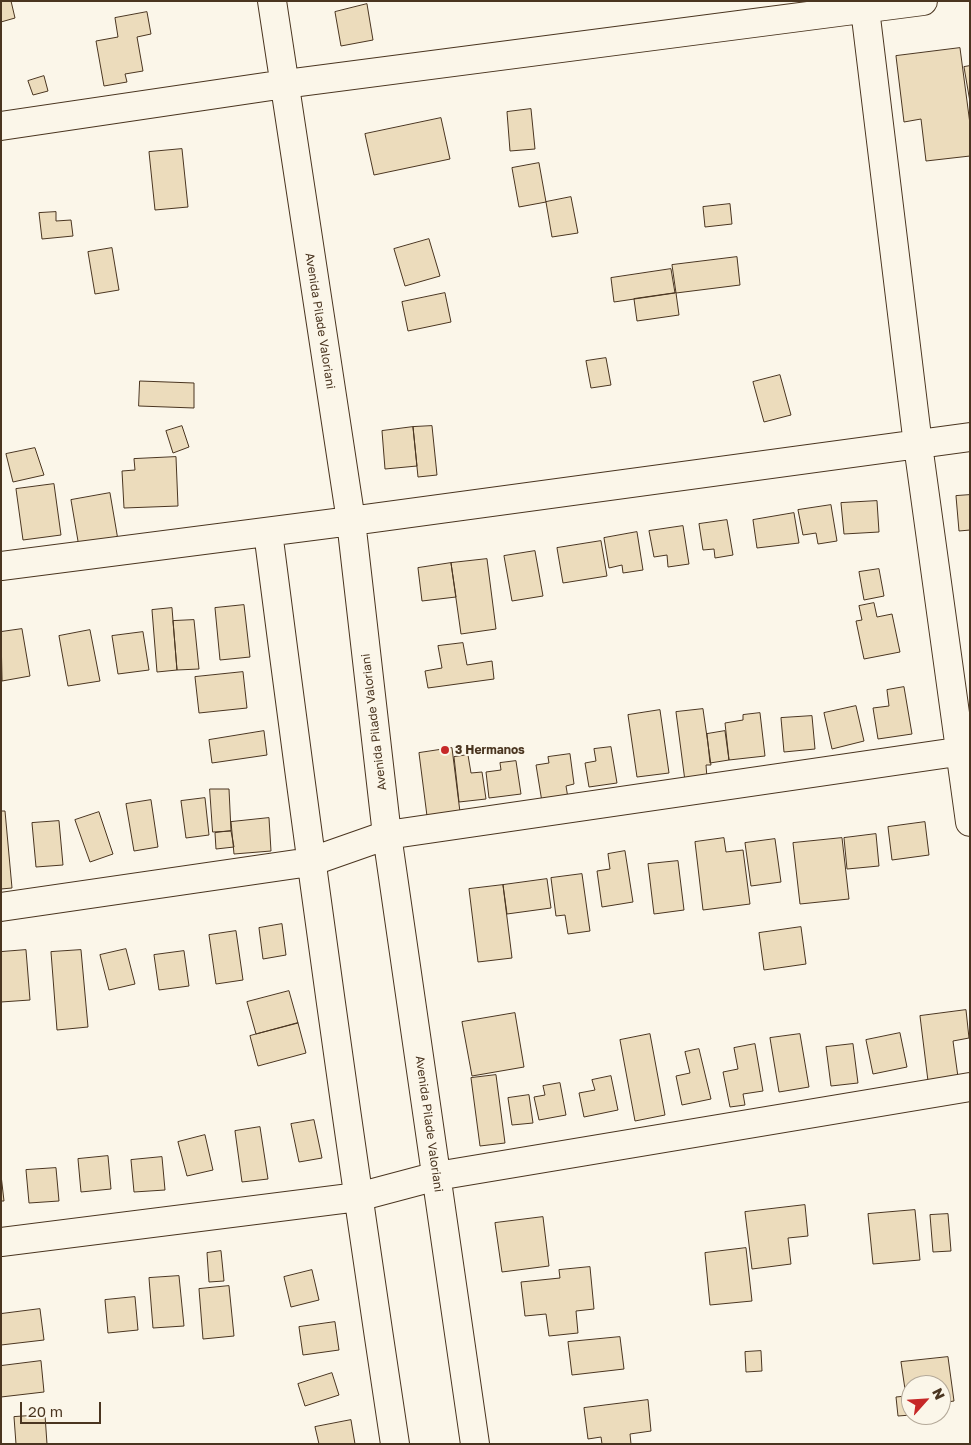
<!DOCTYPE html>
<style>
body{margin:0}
#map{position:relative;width:971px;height:1445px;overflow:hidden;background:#fbf6e9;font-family:"Golos Text",sans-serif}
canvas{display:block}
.frame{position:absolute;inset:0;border:2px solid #4a3520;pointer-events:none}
.north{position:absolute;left:901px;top:1375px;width:50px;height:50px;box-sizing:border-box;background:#fbf6e9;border:1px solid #b4a999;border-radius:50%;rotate:64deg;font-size:14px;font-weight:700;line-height:20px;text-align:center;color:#4a3520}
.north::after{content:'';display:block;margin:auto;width:18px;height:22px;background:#c62828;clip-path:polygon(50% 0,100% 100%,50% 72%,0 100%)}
.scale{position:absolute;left:20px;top:1402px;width:81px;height:22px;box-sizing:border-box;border:2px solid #4a3520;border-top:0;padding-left:6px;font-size:15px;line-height:18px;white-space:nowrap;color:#4a3520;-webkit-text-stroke:4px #fbf6e9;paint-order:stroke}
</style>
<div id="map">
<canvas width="971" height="1445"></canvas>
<div class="frame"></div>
<div class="north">N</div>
<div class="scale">20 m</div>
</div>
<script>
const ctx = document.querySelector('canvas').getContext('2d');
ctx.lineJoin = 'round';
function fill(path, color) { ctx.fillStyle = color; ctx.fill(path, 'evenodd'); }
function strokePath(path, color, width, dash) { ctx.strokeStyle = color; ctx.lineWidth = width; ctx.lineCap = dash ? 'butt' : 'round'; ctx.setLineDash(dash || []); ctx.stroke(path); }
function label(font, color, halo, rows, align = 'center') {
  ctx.font = font + ' "Golos Text",sans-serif'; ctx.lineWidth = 4; ctx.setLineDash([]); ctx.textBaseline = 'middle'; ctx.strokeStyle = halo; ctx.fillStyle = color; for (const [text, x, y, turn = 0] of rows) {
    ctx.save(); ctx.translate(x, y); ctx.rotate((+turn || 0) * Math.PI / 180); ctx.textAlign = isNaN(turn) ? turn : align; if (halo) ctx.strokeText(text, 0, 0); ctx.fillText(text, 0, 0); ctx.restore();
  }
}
const building = new Path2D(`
 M1,1h10l4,17 -14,4z
 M367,4l6,36 -32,6 -6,-34z
 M147,12l4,22 -14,3 6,34 -18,3 2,8 -23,4 -8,-45 22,-4 -3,-19z
 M960,48l10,76v32l-44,5 -5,-42 -17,3 -8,-66z
 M970,66v36l-6,-35z
 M44,76l4,15 -15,4 -5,-14z
 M531,109l4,40 -25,2 -3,-39z
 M441,118l9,41 -76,16 -9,-41z
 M182,149l6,58 -33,3 -6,-58z
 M539,163l7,39 -27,5 -7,-39z
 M571,197l7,36 -26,4 -6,-35z
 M730,204l2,20 -27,3 -2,-20z
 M56,212v9l15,-1 2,16 -31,3 -3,-26z
 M429,239l11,37 -35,10 -11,-37z
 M112,248l7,42 -24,4 -7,-42z
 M737,257l3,28 -64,8 -4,-28z
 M671,269l4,24 -61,9 -3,-24z
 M445,293l6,29 -43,9 -6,-29z
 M676,293l3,22 -42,6 -3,-22z
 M606,358l5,27 -20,3 -5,-27z
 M780,375l11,40 -27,7 -11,-40z
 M140,381l54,2v25l-55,-2z
 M182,426l7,21 -16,6 -7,-22z
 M432,426l5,49 -19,2 -5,-50z
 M413,427l4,39 -32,3 -3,-38z
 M35,448l9,27 -31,7 -7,-28z
 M176,457l2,49 -54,2 -2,-37 13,-1 -1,-11z
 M54,484l7,51 -38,5 -7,-51z
 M110,493l8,47 -39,7 -8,-47z
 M970,495v35l-11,1 -3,-35z
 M877,501l2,31 -35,2 -3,-31z
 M831,505l6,36 -19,3 -2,-11 -13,2 -5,-25z
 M794,513l5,30 -42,5 -4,-28z
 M727,520l6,35 -18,3 -1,-9 -11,1 -4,-26z
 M683,526l6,38 -21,3 -1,-12 -13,2 -5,-26z
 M637,532l6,38 -20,3 -1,-8 -13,3 -5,-30z
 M601,541l6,35 -44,7 -6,-35z
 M535,551l8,45 -31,5 -8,-45z
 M487,559l9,70 -35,5 -10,-71z
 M451,563l5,34 -34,4 -4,-33z
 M879,569l5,27 -20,4 -5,-28z
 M874,603l3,14 15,-3 8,38 -36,7 -8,-38 6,-1 -3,-14z
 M244,605l6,52 -30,3 -5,-52z
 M172,608l5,62 -20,2 -5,-62z
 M194,620l5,49 -22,1 -4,-49z
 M22,629l8,47 -28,5 -1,-49z
 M90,630l10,51 -32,5 -9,-50z
 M143,632l6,38 -31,4 -6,-38z
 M463,643l4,22 25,-4 2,18 -66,9 -3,-17 17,-3 -4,-22z
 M243,672l4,36 -48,5 -4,-36z
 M904,687l8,47 -34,5 -5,-31 16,-2 -2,-16z
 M856,706l8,35 -32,8 -8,-36z
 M703,709l8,56h-5l1,13 -22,3 -9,-69z
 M660,710l9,63 -32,4 -9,-62z
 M760,713l5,43 -36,4 -4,-37 18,-3v-5z
 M812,716l3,33 -31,3 -3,-34z
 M264,731l3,24 -55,8 -3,-23z
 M725,731l4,29 -19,3 -3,-29z
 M611,747l6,36 -28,4 -4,-24 11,-2 -2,-12z
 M452,748l8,64 -33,4 -8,-63z
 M570,754l4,30 -8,2 2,12 -26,4 -6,-37 13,-2 -1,-6z
 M468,755l3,18 11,-1 4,27 -27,3 -5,-45z
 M516,761l5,33 -32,4 -3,-26 15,-2 -1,-7z
 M210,789h19l2,42 -18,1z
 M205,798l4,37 -23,3 -5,-37z
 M151,800l7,47 -24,4 -8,-47z
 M1,811h4l7,77 -11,1z
 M99,812l14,42 -23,8 -15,-42z
 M269,818l2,33 -37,3 -3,-32z
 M59,821l4,44 -27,2 -4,-44z
 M925,822l4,33 -37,5 -4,-33z
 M231,831l3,16 -18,2 -1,-16z
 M876,834l3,32 -32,3 -3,-31z
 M724,838l2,14 17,-2 7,54 -47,6 -8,-68z
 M842,838l7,61 -49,5 -7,-61z
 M775,839l6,43 -30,4 -6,-43z
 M625,851l8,51 -31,5 -5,-36 13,-2 -2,-15z
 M678,861l6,49 -30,4 -6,-50z
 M582,874l8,57 -22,3 -3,-19 -9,1 -5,-38z
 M547,879l4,29 -44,6 -4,-29z
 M503,885l9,73 -34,4 -9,-73z
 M282,924l4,31 -23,4 -4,-31z
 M801,927l5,37 -42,6 -5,-37z
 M236,931l7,49 -27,4 -7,-49z
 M126,949l9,35 -26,6 -9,-35z
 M26,950l4,50 -29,2v-50z
 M81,950l7,77 -31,3 -6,-78z
 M184,951l5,35 -30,4 -5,-35z
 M289,991l9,32 -42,11 -9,-32z
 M966,1010l3,28 -16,3 5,36 -30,4 -8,-65z
 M515,1013l9,54 -52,9 -10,-54z
 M298,1023l8,30 -48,13 -8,-30z
 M900,1033l7,34 -34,7 -7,-34z
 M650,1034l15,81 -30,6 -15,-81z
 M800,1034l9,53 -30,5 -9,-54z
 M755,1044l8,47 -20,3 2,11 -15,2 -7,-35 15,-3 -4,-21z
 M853,1044l5,39 -27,3 -5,-39z
 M699,1049l12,50 -29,6 -6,-29 14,-3 -5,-21z
 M496,1075l9,68 -25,3 -9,-68z
 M611,1076l7,34 -34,7 -5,-24 16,-3 -3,-10z
 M560,1083l6,32 -27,5 -5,-23 11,-2 -2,-9z
 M529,1095l4,28 -21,2 -4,-27z
 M314,1120l8,38 -23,4 -8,-38z
 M260,1127l8,52 -26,3 -7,-51z
 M205,1135l8,35 -26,6 -9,-34z
 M108,1156l3,33 -30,3 -3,-33z
 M162,1157l3,33 -31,2 -3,-32z
 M56,1168l3,33 -30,2 -3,-33z
 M1,1175l3,26h-3z
 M805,1205l3,31 -20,2 3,26 -39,5 -7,-57z
 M915,1210l5,50 -47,4 -5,-50z
 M948,1214l3,37 -18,1 -3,-37z
 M543,1217l6,49 -47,6 -7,-49z
 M746,1248l6,53 -42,4 -5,-52z
 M221,1251l3,30 -15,1 -2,-29z
 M590,1267l4,42 -18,2 2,22 -29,3 -3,-22 -21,2 -4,-34 39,-4 -1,-8z
 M312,1270l7,30 -28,7 -7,-30z
 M179,1276l5,50 -31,2 -4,-50z
 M229,1286l5,50 -31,3 -4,-50z
 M135,1297l3,33 -30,3 -3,-33z
 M40,1309l4,31 -43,5v-31z
 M335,1322l4,28 -36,5 -4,-28z
 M620,1337l4,32 -52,6 -4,-33z
 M761,1351l1,20 -16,1 -1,-20z
 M948,1357l6,44 -13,2v-18h-30v30l-13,1 -2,-19 10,-1 -5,-34z
 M41,1361l3,31 -43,5v-31z
 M332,1373l7,22 -34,11 -7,-22z
 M648,1400l3,31 -21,3 1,10h-29l-1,-7 -13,2 -4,-31z
 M45,1415l2,29h-31l-2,-27z
 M351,1420l4,24h-36l-4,-17z`);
const minor = new Path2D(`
 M272,1l79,520 36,314 88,609
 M864,1l54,444 52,377
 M1,126l284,-42 638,-83
 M268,532c39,304 81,608 127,912
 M1,566l350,-45 619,-84
 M1,907l309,-45 77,-27 583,-85
 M1,1242l357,-45 79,-21 533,-89`);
const markers = [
 [445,750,5,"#c62828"]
];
const streetNames = [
 ["Avenida Pilade Valoriani",320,321,81],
 ["Avenida Pilade Valoriani",374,722,-97],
 ["Avenida Pilade Valoriani",429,1124,82]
];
const poiNames = [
 ["3 Hermanos",455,750]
];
fill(building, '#ecdcbc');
strokePath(building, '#4a3520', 1);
strokePath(minor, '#4a3520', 30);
strokePath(minor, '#fbf6e9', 28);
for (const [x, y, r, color] of markers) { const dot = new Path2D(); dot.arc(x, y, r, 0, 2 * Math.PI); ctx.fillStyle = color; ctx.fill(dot); strokePath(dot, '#fbf6e9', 2); }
label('12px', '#4a3520', '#fbf6e9', streetNames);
label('bold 12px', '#4a3520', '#fbf6e9', poiNames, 'left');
</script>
